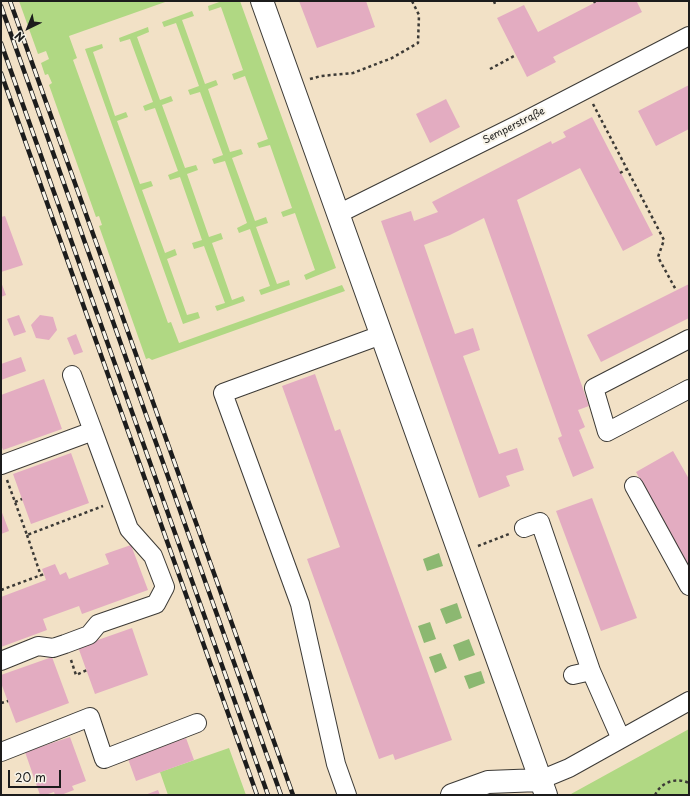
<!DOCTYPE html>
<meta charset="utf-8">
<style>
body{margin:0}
#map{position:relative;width:690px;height:796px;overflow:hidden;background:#f2e1c6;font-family:"Playpen Sans",sans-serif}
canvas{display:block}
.frame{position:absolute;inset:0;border:2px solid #1c1c1c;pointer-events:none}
.north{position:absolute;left:8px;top:8px;width:40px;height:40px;-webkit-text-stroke:3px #f7f3e8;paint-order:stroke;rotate:223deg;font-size:11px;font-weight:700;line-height:16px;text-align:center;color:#1c1c1c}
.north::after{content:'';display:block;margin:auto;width:14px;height:18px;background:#1c1c1c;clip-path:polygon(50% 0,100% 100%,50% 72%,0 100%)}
.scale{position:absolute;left:8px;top:770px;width:53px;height:18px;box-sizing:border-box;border:2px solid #1c1c1c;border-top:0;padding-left:5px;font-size:12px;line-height:14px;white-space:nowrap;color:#1c1c1c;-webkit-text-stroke:3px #f7f3e8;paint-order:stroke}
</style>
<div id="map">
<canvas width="690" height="796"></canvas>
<div class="frame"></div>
<div class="north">N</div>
<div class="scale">20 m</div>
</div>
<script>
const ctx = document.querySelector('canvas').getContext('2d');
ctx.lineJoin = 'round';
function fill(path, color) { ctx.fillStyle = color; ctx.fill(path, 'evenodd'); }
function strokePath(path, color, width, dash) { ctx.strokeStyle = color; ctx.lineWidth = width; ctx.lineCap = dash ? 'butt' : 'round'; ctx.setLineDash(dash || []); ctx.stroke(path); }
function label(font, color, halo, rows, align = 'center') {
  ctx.font = font + ' "Playpen Sans",sans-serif'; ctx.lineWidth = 4; ctx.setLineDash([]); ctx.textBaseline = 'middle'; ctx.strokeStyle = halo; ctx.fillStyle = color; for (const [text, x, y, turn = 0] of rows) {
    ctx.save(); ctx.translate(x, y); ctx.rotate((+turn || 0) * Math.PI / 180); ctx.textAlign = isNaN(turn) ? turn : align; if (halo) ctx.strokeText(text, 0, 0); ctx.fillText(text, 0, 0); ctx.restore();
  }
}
const green = new Path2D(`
 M19,1h149l-99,35 8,22 -4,2 95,263 3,-1 8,21 163,-58 3,6 -193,69 -3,-2 -3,1 -47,-133 3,-1 -3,-9 -3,1 -47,-132 3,-2 -4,-9 -3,1 -4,-12 8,-4 -3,-8 -8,3z
 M222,1h18l96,267 -30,12 -2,-5 11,-5 -20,-57 -12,4 -2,-5 11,-4 -22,-63 -11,3 -2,-5 11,-4 -23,-63 -11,4 -2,-6 11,-4 -22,-63 -12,4 -1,-5z
 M192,11l2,5 -12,4 23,64 11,-4 2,5 -10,4 22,63 11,-3 2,5 -11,4 23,63 11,-4 2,6 -12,4 21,57 12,-4 1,5 -29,10 -2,-5 11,-4 -20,-57 -11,4 -2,-5 10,-5 -22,-62 -11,3 -2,-5 11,-4 -23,-63 -10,3 -2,-5 11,-4 -23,-63 -12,4 -2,-5z
 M148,27l1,5 -12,5 23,63 11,-4 2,5 -11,4 23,63 11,-3 2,5 -11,4 22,63 12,-4 2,6 -11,4 20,57 11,-4 2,5 -28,10 -2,-5 10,-3 -21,-57 -10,3 -2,-6 10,-3 -22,-63 -10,3 -2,-5 10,-4 -23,-63 -10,3 -2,-5 10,-4 -23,-63 -10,3 -1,-4z
 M102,44l1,4 -10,4 22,64 11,-4 2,5 -11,4 23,63 11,-3 2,5 -11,4 23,63 10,-4 2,6 -10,4 20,56 11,-3 2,6 -17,6 -98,-275z
 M689,729v66h-118v-1z
 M229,748l17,47h-78l-8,-23z`);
const forest = new Path2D(`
 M439,553l4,13 -16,5 -4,-12z
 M457,603l5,15 -16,6 -6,-15z
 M430,622l6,17 -12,4 -6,-17z
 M469,639l6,16 -16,6 -6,-16z
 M441,653l6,15 -12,5 -6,-16z
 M481,671l4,12 -16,6 -5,-13z`);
const building = new Path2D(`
 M299,1h67l9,26 -58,21z
 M598,1h42l-3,1 5,10 -89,45 3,5 -29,15 -30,-59 27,-13 14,27z
 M689,85v44l-33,17 -18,-35z
 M446,99l14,28 -30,16 -14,-29z
 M592,117l61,118 -30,16 -43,-83 -63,32 72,206 -11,4 7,17 -6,3 15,38 -21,9 -15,-39 4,-2 -78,-218 -34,17 -26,10 31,89 18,-6 7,22 -17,6 36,98 18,-6 7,22 -18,6 4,10 -31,12 -98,-277 30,-10 3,10 24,-9 -6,-10 119,-61 1,3 14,-7 -3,-5z
 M5,216l18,49 -22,7v-55z
 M1,282l5,13 -5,2z
 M689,284v34l-88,44 -14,-27z
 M19,315l7,17 -12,4 -7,-17z
 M40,315l13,2 4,13 -8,10 -13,-2 -5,-13z
 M76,334l7,18 -9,3 -7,-17z
 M21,357l5,14 -25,9v-16z
 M315,374l20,57 5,-2 112,311 -57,20 -2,-6 -14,5 -72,-200 33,-12 -58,-161z
 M44,379l18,50 -59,21 -2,-5v-50z
 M673,451l16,28v89l-53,-96z
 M71,453l18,50 -58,21 -18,-50z
 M592,498l45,120 -36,13 -45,-120z
 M1,510l8,21 -8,3z
 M131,545l17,45 -66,24 -3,-8 -36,13 4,11 -46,17v-50l45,-17 -4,-11 13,-5 5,11 6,-3 3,7 40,-15 -4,-10z
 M132,628l16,47 -53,19 -17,-47z
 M52,657l17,46 -53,20 -15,-40v-8z
 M70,737l16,44 -14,5 2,4 -13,5h-6l-1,-3 -9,3h-5l-15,-43z
 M186,738l8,22 -58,21 -8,-22z
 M158,790l2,5h-15z`);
const path = new Path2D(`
 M494,1l1,3
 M594,1l1,2
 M490,69l26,-14
 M310,79l11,-3 32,-3 39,-15 26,-15 1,-28 -7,-14
 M593,104l71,136 -6,17 18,33
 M620,173l7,-4
 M7,480l20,55 76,-29
 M15,502l7,-3
 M27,535l14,41
 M478,546l31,-12
 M1,590l43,-16
 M71,660l5,15 11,-5
 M1,703l7,-2
 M655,795c6,-13 21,-18 34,-12`);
const minor = new Path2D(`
 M338,214l181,-90 170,-88
 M689,339l-95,49 13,44 82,-43
 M72,375l21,56
 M1,465l92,-34 36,98 24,27 12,31 -9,17 -58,20 -9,11 -24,9 -12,4 -15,-2 -37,15
 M634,486l55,100
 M524,528l16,-6 51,149 30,68
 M573,675l18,-4
 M1,752l89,-35 14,42 93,-36
 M540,780l29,-12 120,-67
 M347,795l-11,-31 -36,-160 -77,-211 158,-58`);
const major = new Path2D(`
 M262,1l284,794
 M452,795l36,-13 52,-2`);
const rail = new Path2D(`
 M10,1l283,794
 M1,6l280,789
 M1,43l267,752
 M1,73l256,722`);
const streetNames = [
 ["Semperstraße",514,126,-27]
];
fill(green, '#b0d883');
fill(forest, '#8cb871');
fill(building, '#e3acc1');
strokePath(minor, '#3c3a36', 20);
strokePath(major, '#3c3a36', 24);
strokePath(path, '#3c3a36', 2.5, [3, 3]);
strokePath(minor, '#fff', 18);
strokePath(major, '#fff', 22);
strokePath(rail, '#1c1c1c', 4.5);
strokePath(rail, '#f7f3e8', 3, [9]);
label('10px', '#1c1c1c', '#f7f3e8', streetNames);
</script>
